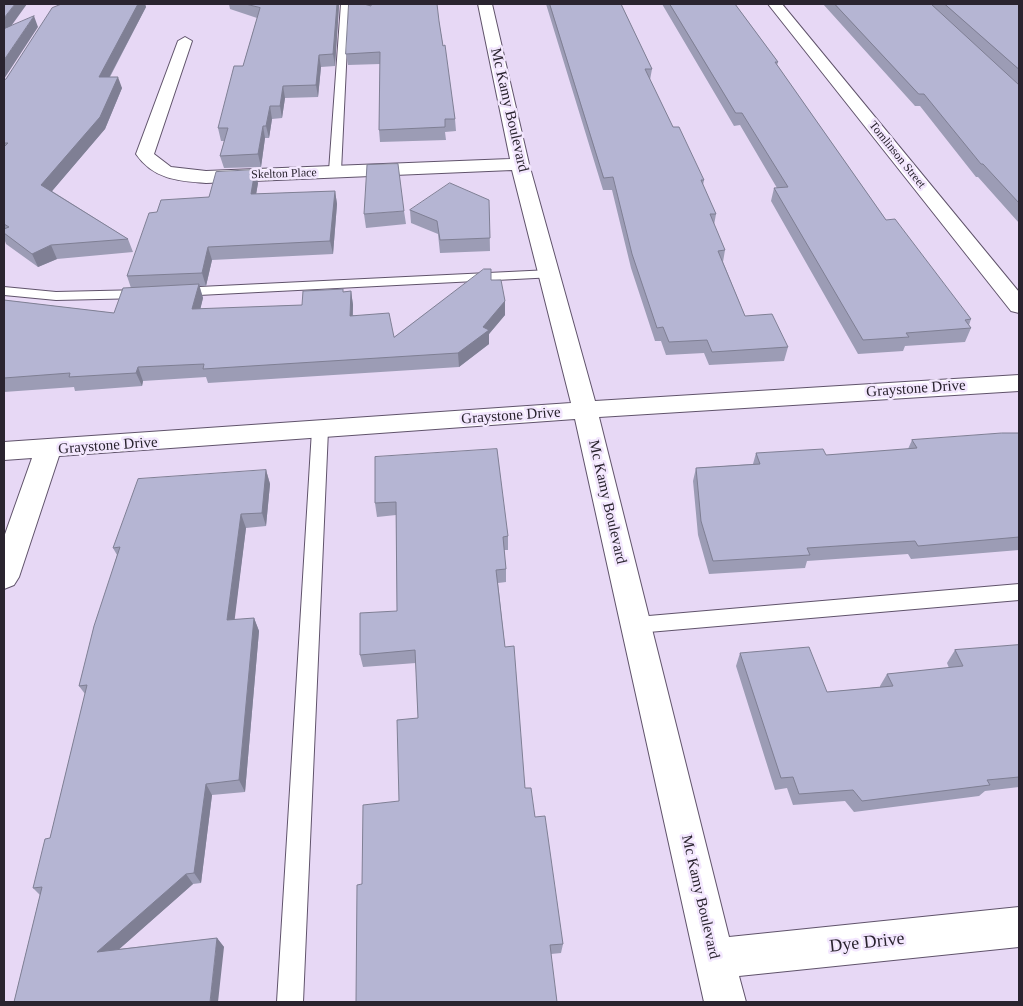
<!DOCTYPE html>
<style>
body{margin:0}
#map{position:relative;width:1023px;height:1006px;overflow:hidden;background:#e7d8f5;font-family:Georgia,serif}
canvas{display:block}
.frame{position:absolute;inset:0;border:5px solid #2a242f;pointer-events:none}
</style>
<div id="map">
<canvas width="1023" height="1006"></canvas>
<div class="frame"></div>
</div>
<script>
const ctx = document.querySelector('canvas').getContext('2d');
ctx.lineJoin = 'round';
function strokePath(path, color, width, dash) { ctx.strokeStyle = color; ctx.lineWidth = width; ctx.lineCap = dash ? 'butt' : 'round'; ctx.setLineDash(dash || []); ctx.stroke(path); }
function fill(path, color) { ctx.fillStyle = color; ctx.fill(path, 'evenodd'); }
function label(font, color, halo, rows, align = 'center') {
  ctx.font = font + ' Georgia,serif'; ctx.lineWidth = 5; ctx.setLineDash([]); ctx.textBaseline = 'middle'; ctx.strokeStyle = halo; ctx.fillStyle = color; for (const [text, x, y, turn = 0] of rows) {
    ctx.save(); ctx.translate(x, y); ctx.rotate((+turn || 0) * Math.PI / 180); ctx.textAlign = isNaN(turn) ? turn : align; if (halo) ctx.strokeText(text, 0, 0); ctx.fillText(text, 0, 0); ctx.restore();
  }
}
const service = new Path2D(`
 M341,4h8l-8,167 -6,3 -6,-3z
 M550,270l5,1 2,3 -2,3 -376,19 -7,-4 7,-4z
 M4,287l52,5 87,-2 7,4 -7,4 -87,2 -52,-5z
 M320,424l6,2 2,4 -25,572h-26l35,-572 2,-4z
 M1019,584v16l-382,33 -7,-2 -3,-6 3,-6 7,-2z`);
const minor = new Path2D(`
 M478,4h14l37,160 66,237 424,-26v16l-420,26 130,520 290,-30v40l-280,29 7,26h-42l-129,-583 -516,37 -40,121 -5,8 -10,4v-52l28,-79 -28,2v-18l567,-39 -59,-233 -306,13c-28,-2 -53,-4 -70,-29l42,-113 7,-4 7,4 -38,113 17,13 35,4 304,-12z
 M768,4h14l237,288v21l-8,-2z`);
const wall = new Path2D(`
 M62,4h83l1,3 -36,70 12,11 -17,41 -53,62 76,48 5,13 -76,7 -19,8 -32,-23 -2,-6v-158l2,-1z
 M229,4h110l-4,62 -14,1 -3,30 -33,1 -3,20 -10,1 -3,19h-4l-4,29 -37,1 -4,-12 4,-15h-3l-3,-13 25,-62 14,-48 -27,-9z
 M546,4h75l31,65 -2,11 23,47 31,53 -1,5 13,29 -2,11 11,25 -2,12 22,54 43,31 -4,14 -75,4 -5,-12 -38,2 -5,-14h-6l-24,-73 -19,-78h-9z
 M662,4h73l43,58 -1,3 109,155 85,99 -2,6 2,3 -6,14 -60,4 -2,5 -45,3 -87,-153 3,-13h3l-37,-63 -6,1z
 M823,4h196v219l-41,-46h-2l-56,-71h-5z
 M439,21l16,98 1,12 -11,1 1,8 -66,2 -1,-12 1,-66 -32,1 -2,-11z
 M258,183l-2,11 79,-3 2,13 -4,50 -121,6 -6,26h-7l4,12 -3,11 102,-4 41,-13 8,-1 2,14v10l41,22 97,-57 14,21v14l-16,19v10l-30,23 -251,16 -2,-6 -63,4 -1,5 -67,5 -1,-4 -70,5v-92l110,13 17,-25 -4,-12 30,-64z
 M489,200l1,51 -50,2 -2,-19 -27,-11 -1,-13z
 M404,211l2,13 -40,4 -2,-14z
 M1019,433v117l-108,9 -3,-5 -101,7 -2,7 -96,6 -11,-39 -5,-54 3,-13 57,-4 3,-11 70,2 82,-6 4,-9z
 M375,457l133,79v14h-4l2,19v13l-8,1 7,64 20,141 10,29 28,127 -2,9 -10,1 -189,-70 37,-83 19,-83 -2,-55 -53,4 -3,-12 37,-44 -1,-96 -19,2 -2,-14z
 M266,470l4,14 -4,42 -20,2 -12,92 20,-2 5,13 -14,161 -33,3 -11,88 -8,1 -74,65 98,-11 7,9 -210,55 26,-107 -7,-7 17,-50 35,-144 -6,-8 38,-131 -4,-7z
 M1019,645v142l-34,4 -6,5 -125,16 -9,-11 -52,4 -6,-17 -12,2 -39,-124 4,-13 87,39 53,-5v-1l7,-12 62,-6 -2,-5 8,-13z`);
const shadedWall = new Path2D(`
 M15,4h12l-23,32v-18z
 M138,4h7l1,3 -43,82 -4,-12z
 M337,4h2v3l-4,59 -2,-12z
 M34,16l4,11 -34,52v-19z
 M319,55l2,12 -3,30 -2,-12z
 M118,77l4,11 -17,41 -58,68 -6,-12z
 M283,86l2,12 -3,20 -2,-12z
 M270,106l2,13 -3,19 -3,-12z
 M263,126l2,12 -4,29 -3,-13z
 M255,170l3,13 -4,24 -3,-13z
 M335,191l2,13 -4,50 -3,-13z
 M51,245l6,14 -19,8 -6,-13z
 M208,247l4,13 -6,26 -4,-13z
 M199,284l4,14 -6,25 -5,-14z
 M351,291l2,14 -1,24 -2,-13z
 M505,301v14l-16,19v10l-30,23 -1,-14z
 M138,367l5,14 -1,5 -6,-13z
 M266,470l4,14 -4,42 -4,-13z
 M241,514l5,14 -13,105 -6,-13z
 M254,618l5,13 -14,161 -6,-12z
 M206,784l6,11 -11,88 -7,-10z
 M186,874l7,10 -86,76 -10,-8z
 M217,938l7,9 -6,55h-8z`);
const building = new Path2D(`
 M4,4h11l-11,14z
 M62,4h76l-39,73h19l-18,40 -59,68 87,54 -77,6 -19,9 -28,-21v-4l5,-2 -5,-3v-77l4,-4h-4v-63l2,-1 46,-71z
 M246,4h91l-4,50 -14,1 -3,30 -33,1 -3,20h-10l-4,20h-3l-5,28 -38,2 8,-28h-10l16,-62h9l17,-58z
 M349,4h15l7,2v-2h66l2,17 4,25 2,-1 10,74h-10v8l-66,3 1,-78 -34,2z
 M550,4h71l31,65h-7l28,58h6l25,53h-3l15,34h-6l15,36 -7,1 27,65 27,-2 16,33 -76,5 -5,-12 -38,2 -6,-15 -6,1 -25,-74 -19,-77 -9,1z
 M670,4h65l43,58h-3l111,158 9,-1 76,100 -6,1 6,8 -65,5 3,4 -46,3 -89,-152 14,-1 -46,-74h-6z
 M835,4h96l88,81v118l-36,-39h-2l-57,-70h-5z
 M945,4h74v65z
 M34,16l-30,44v-31z
 M398,164l6,47 -40,3 3,-49z
 M255,170l-4,24 84,-3 -5,50 -122,6 -6,26 -75,3 22,-63 8,-1 4,-12 48,-3 7,-25z
 M450,183l39,17 1,38 -50,2 -3,-19 -27,-11z
 M484,269h7v11h10l4,21 -22,26 6,3 -31,23 -255,16 1,-5 -66,3 -2,6 -67,4 1,-4 -66,5v-78l110,13 9,-25 76,-4 -7,25 110,-4 1,-14 40,-2v3l8,-1 -1,25 39,-3 5,24z
 M1002,433h17v104l-101,9 -3,-5 -108,7 3,7 -97,6 -12,-40 -5,-53 64,-4 -4,-11 67,-4 3,6 91,-7 -5,-8z
 M497,449l11,87 -5,1 3,32 -10,1 9,77 9,-1 11,142h6l4,29 10,-1 18,128 -13,1 7,57h-201l1,-117 5,-1 1,-79 36,-4 -2,-81 21,-2 -3,-68 -55,5v-42l37,-2 -1,-109 -21,1v-46z
 M266,470l-4,43 -21,1 -14,106 27,-2 -15,162 -33,4 -12,89 -8,1 -89,78 120,-14 -7,64h-196l28,-115 -9,1 12,-49 5,-1 37,-153 -8,1 15,-60 26,-79 -7,1 25,-69z
 M1019,645v132l-32,3 3,5 -128,16 -9,-11 -54,4 -6,-17 -12,1 -41,-125 69,-6 18,45 66,-6 -6,-12 76,-8 -8,-16z`);
const farStreetnames = [
 ["Tomlinson Street",897,155,51],
 ["Skelton Place",284,174,-2]
];
const streetNames = [
 ["Mc Kamy Boulevard",509,110,77],
 ["Graystone Drive",916,389,-4],
 ["Graystone Drive",511,416,-4],
 ["Graystone Drive",108,446,-4],
 ["Mc Kamy Boulevard",607,502,77],
 ["Mc Kamy Boulevard",700,897,77]
];
const nearStreetnames = [
 ["Dye Drive",867,943,-6]
];
strokePath(service, '#60536b', 2);
strokePath(minor, '#60536b', 2);
fill(service, '#fff');
fill(minor, '#fff');
fill(wall, '#9c9cb5');
fill(shadedWall, '#7f7f94');
fill(building, '#b5b5d3');
strokePath(building, '#7f7f94', 1);
label('12px', '#2a242f', '#f3e7fe', farStreetnames);
label('15px', '#2a242f', '#f3e7fe', streetNames);
label('18px', '#2a242f', '#f3e7fe', nearStreetnames);
</script>
